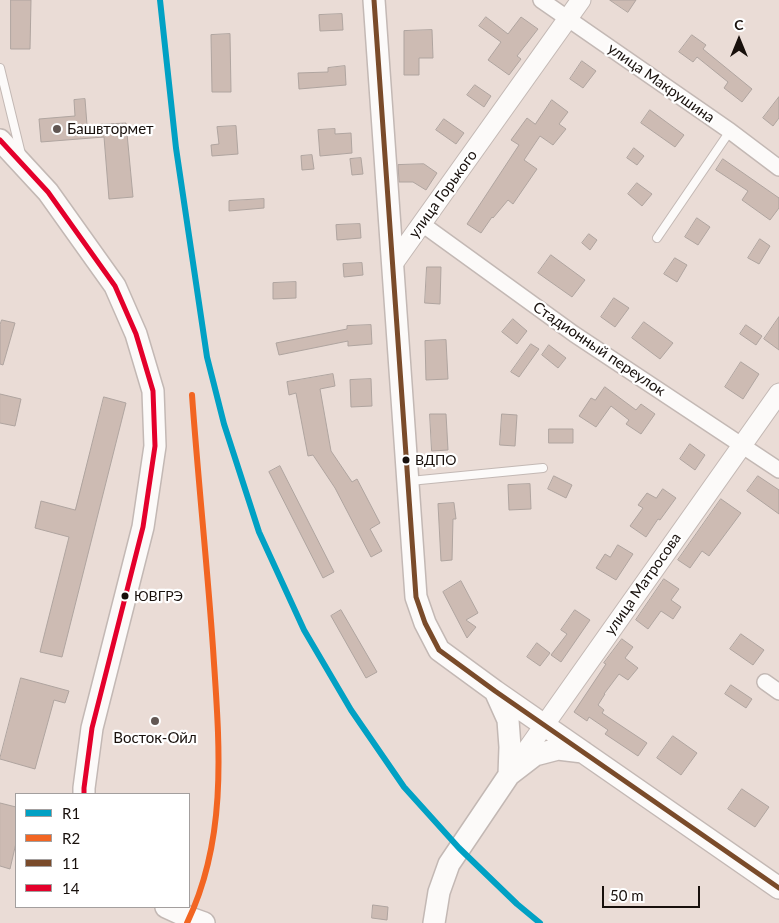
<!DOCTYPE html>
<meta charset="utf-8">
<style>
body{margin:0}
#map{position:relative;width:779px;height:923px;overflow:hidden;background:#eadcd6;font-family:Lato,sans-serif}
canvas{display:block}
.legend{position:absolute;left:15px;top:793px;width:175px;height:115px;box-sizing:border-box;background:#fff;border:1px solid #a39f9e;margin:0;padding:6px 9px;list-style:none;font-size:15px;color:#18100c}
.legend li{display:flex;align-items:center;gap:10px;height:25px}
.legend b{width:25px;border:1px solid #a39f9e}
.north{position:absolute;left:714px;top:15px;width:50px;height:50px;-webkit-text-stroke:4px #fff;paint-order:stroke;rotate:0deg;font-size:14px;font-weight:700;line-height:20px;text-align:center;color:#18100c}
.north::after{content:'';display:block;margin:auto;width:18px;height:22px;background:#18100c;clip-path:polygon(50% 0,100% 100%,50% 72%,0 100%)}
.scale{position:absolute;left:602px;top:886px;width:98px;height:22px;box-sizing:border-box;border:2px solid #18100c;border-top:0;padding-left:6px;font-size:15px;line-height:18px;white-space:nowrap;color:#18100c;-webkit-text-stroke:4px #fff;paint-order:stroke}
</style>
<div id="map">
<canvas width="779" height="923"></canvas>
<ul class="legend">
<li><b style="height:6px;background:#01a1c4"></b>R1</li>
<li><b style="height:6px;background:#f26522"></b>R2</li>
<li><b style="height:6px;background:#7a4b2a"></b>11</li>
<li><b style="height:6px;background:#e4002b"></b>14</li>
</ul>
<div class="north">С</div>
<div class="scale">50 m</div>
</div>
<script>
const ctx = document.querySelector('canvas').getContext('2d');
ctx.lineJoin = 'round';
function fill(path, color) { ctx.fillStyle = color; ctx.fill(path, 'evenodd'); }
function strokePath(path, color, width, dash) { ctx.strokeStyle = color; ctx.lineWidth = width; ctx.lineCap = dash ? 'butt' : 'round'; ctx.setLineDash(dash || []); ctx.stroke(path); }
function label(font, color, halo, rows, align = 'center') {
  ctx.font = font + ' Lato,sans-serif'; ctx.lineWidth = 4.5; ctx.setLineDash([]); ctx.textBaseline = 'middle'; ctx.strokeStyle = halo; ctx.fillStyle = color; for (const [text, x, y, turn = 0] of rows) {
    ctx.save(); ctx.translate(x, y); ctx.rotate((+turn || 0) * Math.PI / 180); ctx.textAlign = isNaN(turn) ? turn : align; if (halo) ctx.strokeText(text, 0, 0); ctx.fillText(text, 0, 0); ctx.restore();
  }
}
const building = new Path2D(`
 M11,0h20l-1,49h-19z
 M610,0h26l-8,12z
 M342,14l1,16 -23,1 -1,-16z
 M486,17l22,17 13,-17 17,12 -21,27 4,3 -12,16 -21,-15 13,-18 -22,-16z
 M432,30l1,28h-14v17h-15v-44z
 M230,34l1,58h-19l-1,-57z
 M692,35l14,10 -3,4 49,40 -10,13 -18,-14 4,-6 -31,-25 -4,5 -14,-10z
 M582,61l14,10 -13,17 -13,-9z
 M345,66l1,19 -47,4 -1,-16 30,-1v-4z
 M475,85l16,11 -7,11 -17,-12z
 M779,97v21l-6,8 -10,-8z
 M85,99l2,26 39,-2 7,74 -24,2 -5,-62 -63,5 -2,-23 36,-3 -1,-16z
 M552,100l16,12 -9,12 7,5 -13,16 -13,-9 -16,24 13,9 -24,35 -5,-4 -15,18 -1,-1 -11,16 -14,-9 52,-79 -8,-5 16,-22 8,6z
 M650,110l34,25 -9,12 -34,-24z
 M444,119l20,14 -8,11 -20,-14z
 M236,126l2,28 -26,2 -1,-11 8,-1 -2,-17z
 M335,129v5l16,-1 1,20 -32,3 -2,-26z
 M634,148l10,8 -7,9 -10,-7z
 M312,155l2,14 -12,1 -1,-14z
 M361,158l2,16 -11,1 -2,-16z
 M723,159l56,39v10l-9,12 -28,-20 6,-9 -32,-21z
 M424,164l13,9 -11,17 -13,-8h-14l-1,-17z
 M637,183l15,11 -10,12 -14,-12z
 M264,199v9l-35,3v-10z
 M697,218l13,9 -12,18 -13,-8z
 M360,224l1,14 -24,2 -1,-15z
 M589,234l8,6 -7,10 -8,-7z
 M760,239l10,7 -11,18 -11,-6z
 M551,255l34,25 -13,17 -34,-24z
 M675,258l12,7 -10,17 -13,-8z
 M362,263l1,12 -19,2 -1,-13z
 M427,267h14l-1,37 -15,-1z
 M296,282v16l-23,1v-16z
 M614,298l15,10 -14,19 -14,-10z
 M779,317v33l-15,-11z
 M513,319l14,12 -10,13 -15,-12z
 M2,320l13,3 -12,42 -3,-1v-39z
 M644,322l29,21 -13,16 -28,-21z
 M371,325l1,19 -24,2v-5l-69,14 -3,-12 71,-14v-3z
 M746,325l16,11 -6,9 -16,-11z
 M446,340l2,39 -22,1 -1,-39z
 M531,344l8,5 -20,28 -8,-5z
 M549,345l17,13 -8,10 -16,-13z
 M741,362l18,12 -16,25 -18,-12z
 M333,374l2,12 -15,3 11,62 21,31 5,-3 23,44 -10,6 12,22 -11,6 -36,-69 -22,-33 -5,1 -12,-63 -7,2 -2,-13z
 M371,379l1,27 -21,1 -1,-27z
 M605,387l31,23 5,-6 14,10 -14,20 -15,-10 3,-4 -18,-14 -15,21 -17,-11 12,-18 4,2z
 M0,394l21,5 -6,27 -15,-3z
 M104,397l22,6 -64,254 -22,-5 29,-115 -34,-9 6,-27 34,9z
 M430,414h16l2,36 -16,1z
 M502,414l15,1 -2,31 -15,-1z
 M549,429h24v14h-24z
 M690,444l15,11 -10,15 -15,-11z
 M280,466l54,106 -11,6 -54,-106z
 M554,476l18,9 -6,13 -18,-9z
 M758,476l21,14v24l-32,-23z
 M530,484l1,25 -22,1 -1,-25z
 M663,489l13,9 -16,22 -2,-1 -12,18 -16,-11 13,-18 -5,-3 9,-12 9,5z
 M721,499l20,14 -32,43 -7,-5 -12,17 -12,-8z
 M454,503l2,16h-3l-1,41 -11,1 -3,-57z
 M618,545l15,9 -17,26 -20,-12 9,-14 5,3z
 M664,579l15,10 -8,11 10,7 -8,12 -12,-8 -13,18 -12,-9z
 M461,581l17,32 -12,7 10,7 -9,11 -24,-46z
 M341,610l36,62 -11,6 -35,-62z
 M575,610l15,10 -29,42 -10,-7 16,-21 -6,-4z
 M741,634l23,16 -11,15 -23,-16z
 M622,639l11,8 -8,11 13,10 -10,12 -9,-6 -15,20h1l-7,11 6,5 -2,3 45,30 -9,13 -33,-22 3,-4 -19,-13 -2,4 -13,-9 32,-48 -2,-1z
 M537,643l13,10 -10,13 -13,-9z
 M21,678l48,13 -4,12 -11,-3 -19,69 -35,-10z
 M731,685l21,14 -6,9 -21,-14z
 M673,736l24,17 -16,22 -24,-17z
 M742,789l27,18 -14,20 -27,-18z
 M0,803l16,4v36l-6,26 -10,-3z
 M373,905l15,2 -1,13 -15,-2z`);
const service = new Path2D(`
 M0,68l21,86
 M657,238l73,-107
 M410,481l133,-13`);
const minor = new Path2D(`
 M541,0l189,131 49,37
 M422,224l152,110 205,136
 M765,682l14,10`);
const tertiary = new Path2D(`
 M393,264l188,-264
 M514,768l265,-375`);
const secondary = new Path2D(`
 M374,0l42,597 9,26 14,27 56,41 284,197
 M0,140l48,52 67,94 21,48 17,57 2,55 -12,81 -51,201 -8,60v6
 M495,691l13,29 2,27 -1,28
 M166,907l24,11 14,5
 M434,923l5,-31 10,-28 60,-89 26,-20 23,-6 25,3`);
const bus1 = new Path2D(`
 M374,0l42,597 9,26 14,27 56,41 284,197`);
const bus2 = new Path2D(`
 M0,140l48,52 67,94 21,48 17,57 2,55 -12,81 -51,201 -8,60v6`);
const rail1 = new Path2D(`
 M160,0l16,148 31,209 17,67 35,108 45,98 47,80 53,77 55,61 58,56 23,19`);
const rail2 = new Path2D(`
 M187,923c42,-87 32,-182 26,-275 -6,-85 -15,-169 -21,-253`);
const markers = [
 [57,129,5,"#625753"],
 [406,460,4.5,"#18100c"],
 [125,596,4.5,"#18100c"],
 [155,721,5,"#625753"]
];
const busNames = [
 ["ВДПО",415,460],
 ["ЮВГРЭ",134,596]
];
const streetNames = [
 ["улица Макрушина",661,83,35],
 ["улица Горького",443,194,-54],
 ["Стадионный переулок",599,349,34],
 ["улица Матросова",643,584,-55]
];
const poiNames = [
 ["Башвтормет",67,129],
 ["Восток-Ойл",155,738,"center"]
];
fill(building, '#cdbbb3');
strokePath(building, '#afa49f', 1);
strokePath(service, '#c3b8b4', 10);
strokePath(minor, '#c3b8b4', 18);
strokePath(tertiary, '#c3b8b4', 21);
strokePath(secondary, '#c3b8b4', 24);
strokePath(service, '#fcfaf9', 8);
strokePath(minor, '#fcfaf9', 15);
strokePath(tertiary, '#fcfaf9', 19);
strokePath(secondary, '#fcfaf9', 21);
strokePath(bus1, '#7a4b2a', 5);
strokePath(bus2, '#e4002b', 5);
strokePath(rail1, '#01a1c4', 6);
strokePath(rail2, '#f26522', 6);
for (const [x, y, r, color] of markers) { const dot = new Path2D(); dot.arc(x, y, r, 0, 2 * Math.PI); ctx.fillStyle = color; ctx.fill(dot); strokePath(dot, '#fff', 2); }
label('14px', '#18100c', '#fff', busNames, 'left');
label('15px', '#18100c', '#fff', streetNames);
label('15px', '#18100c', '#fff', poiNames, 'left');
</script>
